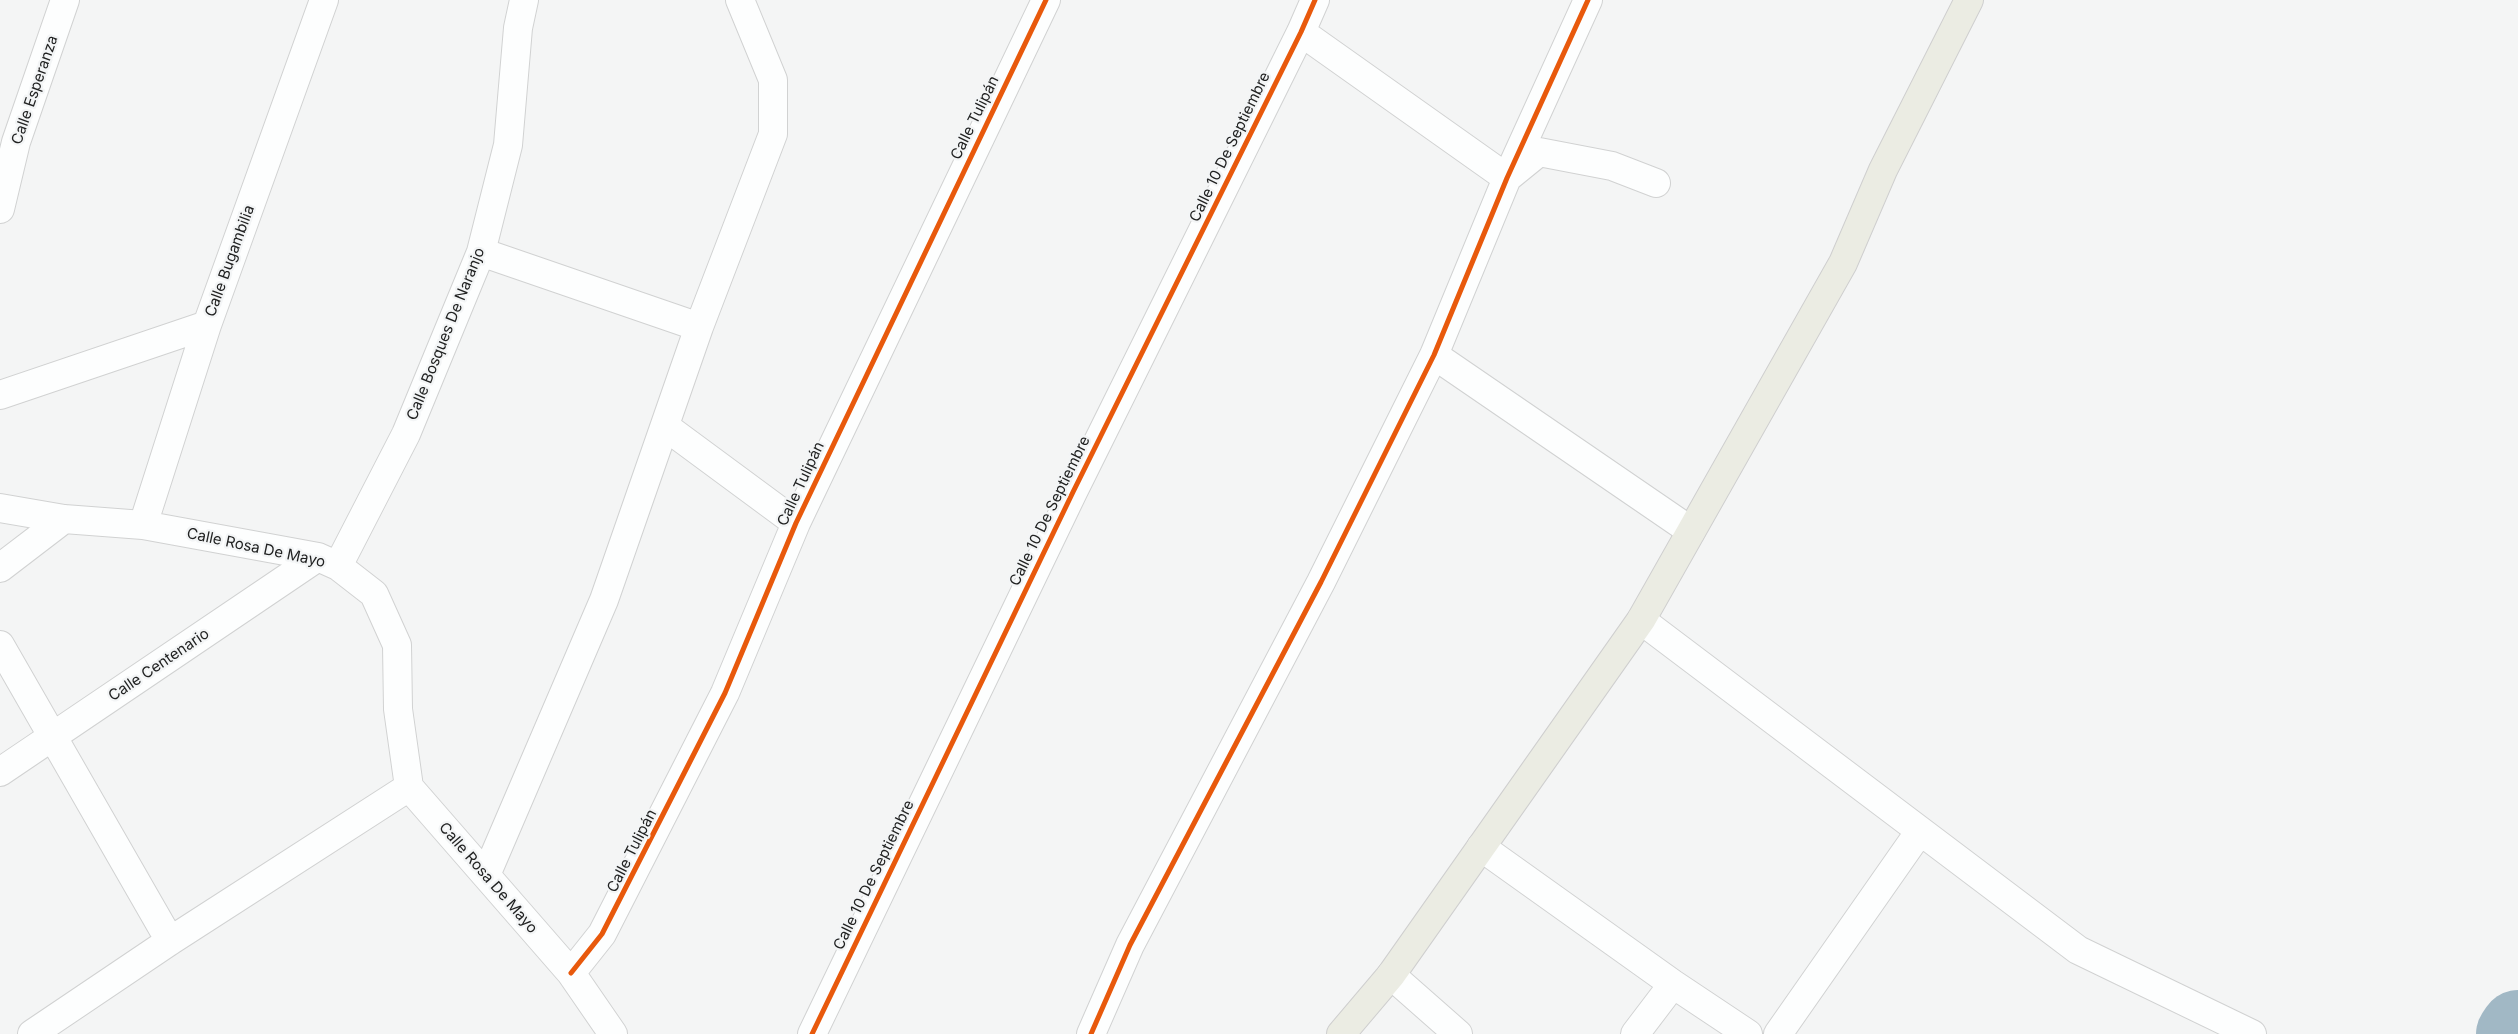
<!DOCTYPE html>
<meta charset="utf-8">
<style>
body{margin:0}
canvas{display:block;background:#f4f5f5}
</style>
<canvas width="2518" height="1034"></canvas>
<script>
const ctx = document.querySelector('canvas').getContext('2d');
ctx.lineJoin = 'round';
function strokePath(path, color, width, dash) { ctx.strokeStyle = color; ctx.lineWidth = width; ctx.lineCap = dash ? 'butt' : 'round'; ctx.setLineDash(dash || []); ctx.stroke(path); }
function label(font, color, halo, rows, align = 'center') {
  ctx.font = font + ' Inter,sans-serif'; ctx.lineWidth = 4.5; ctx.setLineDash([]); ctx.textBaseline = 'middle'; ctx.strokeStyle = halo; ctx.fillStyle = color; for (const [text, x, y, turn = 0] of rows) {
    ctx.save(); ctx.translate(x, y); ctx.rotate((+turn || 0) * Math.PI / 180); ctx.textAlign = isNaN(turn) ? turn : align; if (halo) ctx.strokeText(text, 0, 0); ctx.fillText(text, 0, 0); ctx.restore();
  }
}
const river = new Path2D(`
 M2514,1034l4,-6`);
const minor = new Path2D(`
 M1301,32l206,146 32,-26 73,14 44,17
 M0,209l16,-67 49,-142
 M481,252l218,75
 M1434,355l257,176
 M0,395l207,-70
 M666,427l130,96
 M0,508l64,11 79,6 175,32 20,9 36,28 23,51 1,64 11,78 162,186 42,61
 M143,525l64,-200 117,-325
 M338,566l68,-132 75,-182 27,-107 10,-117 6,-28
 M0,568l64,-49
 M1641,620l437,330 174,84
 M0,645l170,296
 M0,772l318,-215
 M1481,847l192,137 75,50
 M486,875l118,-275 95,-273 74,-193v-54l-33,-80
 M571,973l31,-39 123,-241 71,-170 250,-523
 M1391,975l67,59
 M32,1034l138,-93 239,-154
 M812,1034l261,-542 228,-460 14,-32
 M1091,1034l39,-89 191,-363 113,-227 73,-177 81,-178
 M1635,1034l38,-50
 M1778,1034l142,-203`);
const major = new Path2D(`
 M1341,1034l50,-59 250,-355 202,-357 40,-93 86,-170`);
const cycleway = new Path2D(`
 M571,973l31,-39 123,-241 71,-170 250,-523
 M812,1034l261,-542 228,-460 14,-32
 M1091,1034l39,-89 191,-363 113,-227 73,-177 81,-178`);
const streetNames = [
 ["Calle Esperanza",35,90,-71],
 ["Calle Tulipán",975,118,-64],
 ["Calle 10 De Septiembre",1230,147,-64],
 ["Calle Bugambilia",230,261,-70],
 ["Calle Bosques De Naranjo",446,334,-68],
 ["Calle Tulipán",801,484,-65],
 ["Calle 10 De Septiembre",1050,511,-64],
 ["Calle Rosa De Mayo",256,548,12],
 ["Calle Centenario",159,665,-34],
 ["Calle Tulipán",632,851,-63],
 ["Calle 10 De Septiembre",874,875,-64],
 ["Calle Rosa De Mayo",488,878,49]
];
strokePath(river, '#a1b8c5', 76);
strokePath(minor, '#d1d2d2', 30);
strokePath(major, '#cfcfcf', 30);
strokePath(minor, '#fdfefe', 28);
strokePath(major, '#ebece3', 28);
strokePath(cycleway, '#e8590c', 5);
label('15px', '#212222', '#f3f5f6', streetNames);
</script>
